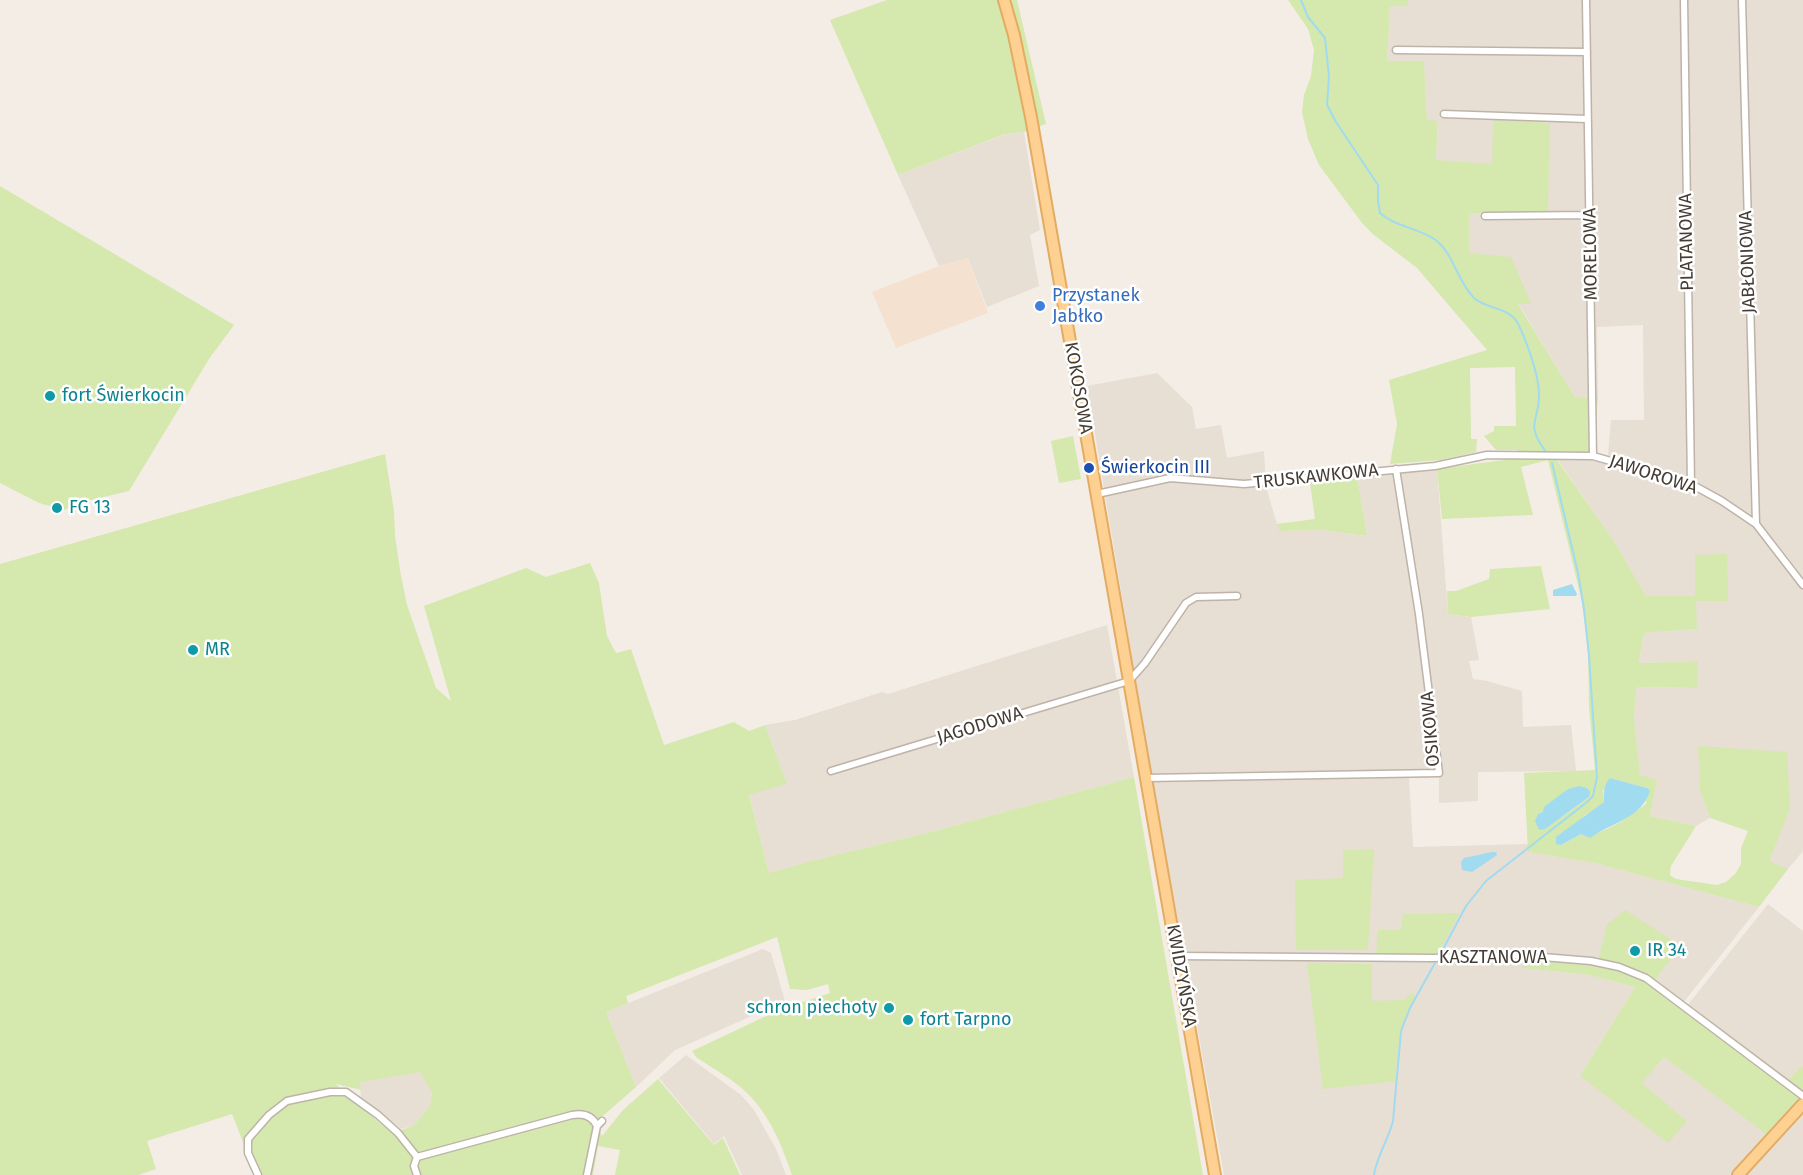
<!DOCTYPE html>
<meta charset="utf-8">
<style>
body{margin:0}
canvas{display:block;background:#f3ede6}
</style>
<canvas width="1803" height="1175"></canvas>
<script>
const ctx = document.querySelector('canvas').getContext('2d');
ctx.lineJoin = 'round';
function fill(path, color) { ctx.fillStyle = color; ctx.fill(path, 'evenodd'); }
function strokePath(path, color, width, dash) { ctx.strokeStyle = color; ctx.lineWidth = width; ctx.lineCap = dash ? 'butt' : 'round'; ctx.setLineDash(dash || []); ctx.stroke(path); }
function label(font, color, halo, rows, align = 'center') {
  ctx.font = font + ' "Fira Sans",sans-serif'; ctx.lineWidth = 5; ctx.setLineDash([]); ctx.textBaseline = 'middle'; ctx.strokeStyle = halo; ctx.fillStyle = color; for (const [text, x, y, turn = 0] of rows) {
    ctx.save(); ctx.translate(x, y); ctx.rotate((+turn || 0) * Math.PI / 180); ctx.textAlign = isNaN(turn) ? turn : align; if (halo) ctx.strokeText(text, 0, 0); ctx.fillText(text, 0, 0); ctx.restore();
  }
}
const residential = new Path2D(`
 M1408,0h395v851l-15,18 -20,-8 22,-52 -90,-19 10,28 -14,8 -46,-10 7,-36 -17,-4 -6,-60 1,-29 62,1v-27l-58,2 5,-30 52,-4v-33h-50l-32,-55 -57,-82h32l2,-8 17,4 3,-35h33l-1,-95 -46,2 1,71 -23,-1 -57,-94h12l-61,-50v-40l79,-47 2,-43 -58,42 -56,-5 2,-38 -11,-2 -3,-58h-37l3,-57 17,1z
 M1024,132l16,98 -10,5 9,51 -52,21 -19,-49 -29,8 -41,-91 108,-41z
 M1157,373l35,34 4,22 25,-4 6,33 37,-7 2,36 13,44 42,-1 46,6 -10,-60 80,-7 11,145 23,3 8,43 -10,1 4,18 14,2 35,10 1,36 48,-2 5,46 -98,1v29l-39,2v-26l-30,1 4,69 115,-3v8l67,11 164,44 -80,101 -29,-22 30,-40 -15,-9 -68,28 -72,-6 -2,9 66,7 46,12 -55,89 107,45 -46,-38 23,-26 102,76 37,-39v81h-579l-73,-403 -64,-386z
 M1107,625l27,152 -203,55 -120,29 -42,12 -20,-79 38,-10 -22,-59 30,-5 87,-28 6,2z
 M1768,904l35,27v135l-4,2 -16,18 -100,-75z
 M763,949l8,4 14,48 -110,49 -39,37 -30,-75z
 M686,1055l55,40 13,15 22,39 10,26h-44l-18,-39 -10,8 -55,-66z
 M421,1071l11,20 -2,15 -17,20 -12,3 -40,-31 -1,-16z`);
const commercial = new Path2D(`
 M968,258l20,55 -92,35 -24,-56 67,-26z`);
const green = new Path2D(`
 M887,0h130l29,124 -22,8 -19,2 -107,41 -68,-155z
 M1288,0h120v6h-18l-3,55h37l3,59 11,1 -2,39 56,4 1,-44 57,3 -2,90h-79v40l42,4 20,47h-13l57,93 23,1 -4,38 -5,23 -32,1 57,81 32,55h49v-41l32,-1 1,47h-32l1,28 -53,4 -5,30 59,-2 -1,27 -61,-1 -2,29 6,59 17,5 -7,36 46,10 -25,40 -1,9 6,4 41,6 9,-3 9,-8 6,-10v-16l7,-17 -38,-13 -10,-27 -2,-45 89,6 3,57 -21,52 19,8 -29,38 -164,-44 -67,-11 -4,-79 71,-3 -6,-63 -1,-56 -6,-49 -34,-142 -27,7 12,48 -91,4 -5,-50 82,-11 -2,-8h-21l-12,-14 10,-5v-5h22l-1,-59 -45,1 1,71h6l-1,13 -36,8 -50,4 7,-40 -8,-44 98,-30 -70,-82 -43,-33 -12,-12 -43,-58 -11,-26 -6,-27 2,-17 7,-19 3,-26 -6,-21zM1610,778l37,10 -1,16c-11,8 -21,16 -33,22 -8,4 -15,6 -23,11l-9,-3 -20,11 24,-30 13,-6 6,-7 -1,-11zM1589,797l-27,20 -24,-3 5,-2z
 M0,186l234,139 -25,34 -80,132 -38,9 -27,10 -25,-7 -39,-20z
 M1073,436l8,43 -22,4 -8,-42z
 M385,454l9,57 1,25 6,40 6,29 29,83 15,13 -27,-95 102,-38 20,9 44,-14 9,20 8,53 9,17 15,-4 33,96 70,-23 15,9 16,-6 22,59 -38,11 20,78 42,-12 120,-29 203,-55 69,398h-411c-10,-29 -22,-60 -45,-82 -14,-14 -33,-24 -50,-35l-5,-7 87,-41 51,-17 -2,-9 -21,6 -17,-1 -13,-52 -151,59 2,7 -22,9 30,75 -32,28 -9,5 7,16 21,-26 35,-31 56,66 9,-7 17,37h-125l5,-25 -22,-4 -5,29h-337l-24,-61 -85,27 9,28 -18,6h-138v-611zM420,1072l12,20 -2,14 -17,20 -21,7 -44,-36 -12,-13 25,6 -1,-8z
 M1357,476l10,60 -46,-6 -42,1 -2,-7 38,-5 -5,-36z
 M1541,566l9,43 -79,8 -23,-3 -1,-23h9l33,-12 1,-10z
 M1374,849l-6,101h-72l-1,-70 48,-2v-28z
 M1625,910l56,36 -31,40 133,100 16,-18 4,-2v28l-37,40 -102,-77 -22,26 45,38 -19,22 -88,-67 55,-89 -46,-12 -66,-7 1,-9 73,6 10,-40z
 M1460,913l-22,40 -62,1 2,-24h23l2,-16z
 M1307,963l65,1v37l33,-1 5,-7 5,2c-14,32 -19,50 -19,86l-73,8z`);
const water = new Path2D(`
 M1572,584l5,10 -1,2h-23v-6z
 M1610,778l37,10 3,3c-9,28 -38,31 -60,47l-9,-4 -20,11 -5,-1v-7l48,-35c0,-10 -1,-16 6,-24z
 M1579,786l8,2 3,4 -1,5 -44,32 -6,1 -4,-9 3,-7 5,-2 1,-5 24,-18z
 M1492,852h4l1,3 -25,17 -10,-2 -1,-8 3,-4z`);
const stream = new Path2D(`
 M1301,0l7,17 17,21 4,39 -2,28 9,17 42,63v16l2,12c15,14 41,15 57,28 17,14 20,40 37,57 12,11 34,9 43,24 9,17 21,51 22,70 2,29 -16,29 7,60
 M1442,951l24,-45 20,-25 101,-79 6,-6 4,-19 -8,-121 -5,-47 -6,-36 -26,-110
 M1374,1175c3,-20 14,-34 19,-54l8,-90 9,-23 25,-45`);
const street = new Path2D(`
 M1586,0l7,456
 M1684,0l7,484
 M1742,0l14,524
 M1396,50l191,2
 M1444,114l143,5
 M1485,216l105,-1
 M1097,494l73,-16 74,6 191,-18 52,-11 106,1 98,28 31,17 34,23 47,61
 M831,771l298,-90 16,-18 41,-60 10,-6 41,-1
 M1146,778l293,-5 -20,-159 -23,-145
 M1177,956l256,2 86,-3 72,6 28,6 27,11 157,118
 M417,1157l155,-42c11,-2 20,0 25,11
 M417,1157l-3,9 3,9
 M258,1175l-10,-22v-14l21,-24 18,-14 43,-9h16l32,23 20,18 19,24
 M587,1175l10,-49 5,-5`);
const primary = new Path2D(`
 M1004,0l10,35 17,82 184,1058
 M1738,1175l65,-71`);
const markers = [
 [1040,306,6,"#3f7fe0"],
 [50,396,6,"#0f9aa8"],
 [1089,468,6,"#1a4fb4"],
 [57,508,6,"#0f9aa8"],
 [193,650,6,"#0f9aa8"],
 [1635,951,6,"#0f9aa8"],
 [889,1008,6,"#0f9aa8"],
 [908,1020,6,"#0f9aa8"]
];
const streetNames = [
 ["PLATANOWA",1687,242,-91],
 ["MORELOWA",1591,254,-91],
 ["JABŁONIOWA",1748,262,-92],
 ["KOKOSOWA",1078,388,80],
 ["JAWOROWA",1653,475,18],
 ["TRUSKAWKOWA",1316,477,-6],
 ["JAGODOWA",980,726,-17],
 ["OSIKOWA",1431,729,-95],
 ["KASZTANOWA",1493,958],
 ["KWIDZYŃSKA",1181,976,80]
];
const shopNames = [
 ["Przystanek",1052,296],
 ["Jabłko",1052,317]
];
const cultureNames = [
 ["fort Świerkocin",62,396],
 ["FG 13",69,508],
 ["MR",205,650],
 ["IR 34",1647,951],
 ["schron piechoty",877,1008,"right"],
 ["fort Tarpno",920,1020]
];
const transitNames = [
 ["Świerkocin III",1101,468]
];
fill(residential, '#e7ded4');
fill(commercial, '#f5e1d0');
fill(green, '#d5e8ae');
fill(water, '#a1dbf0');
strokePath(stream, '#a1dbf0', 2);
strokePath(street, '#beb3a8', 9);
strokePath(primary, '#e4ac63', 14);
strokePath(street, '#fff', 6);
strokePath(primary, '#fed193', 10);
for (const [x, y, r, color] of markers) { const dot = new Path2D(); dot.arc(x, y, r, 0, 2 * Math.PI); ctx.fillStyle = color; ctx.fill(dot); strokePath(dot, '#fff', 2); }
label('18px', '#453d35', '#fff', streetNames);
label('18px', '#366cbe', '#fff', shopNames, 'left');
label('18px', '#0d838f', '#fff', cultureNames, 'left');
label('18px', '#164399', '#fff', transitNames, 'left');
</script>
